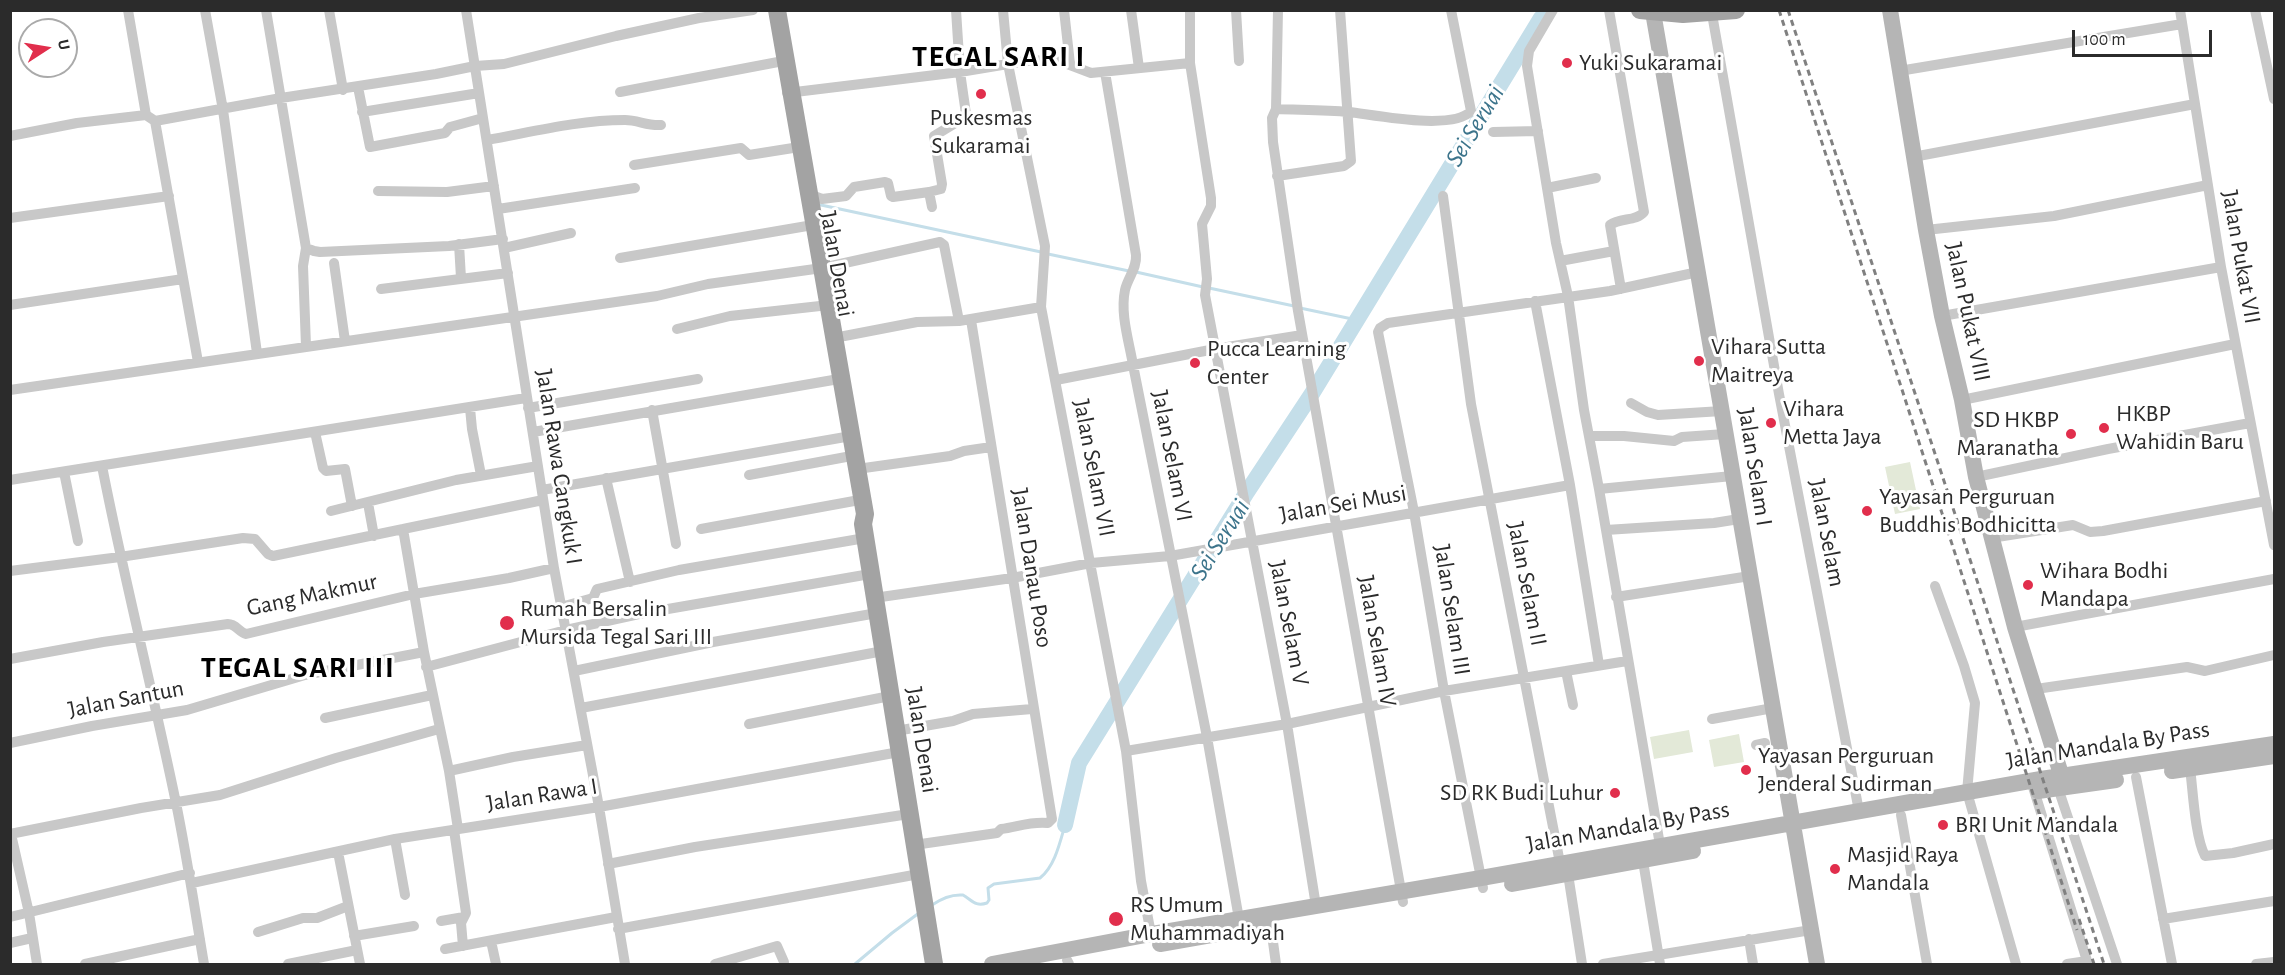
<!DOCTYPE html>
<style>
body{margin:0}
#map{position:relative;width:2285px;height:975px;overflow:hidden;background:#fff;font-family:"Alegreya Sans",sans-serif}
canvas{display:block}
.frame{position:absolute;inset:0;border:12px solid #2b2b2b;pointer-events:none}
.north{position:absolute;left:18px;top:18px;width:60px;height:60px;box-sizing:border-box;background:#fff;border:2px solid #aaa;border-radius:50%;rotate:78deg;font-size:16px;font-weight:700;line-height:24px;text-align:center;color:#2b2b2b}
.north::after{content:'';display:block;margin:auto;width:21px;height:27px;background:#e12e4c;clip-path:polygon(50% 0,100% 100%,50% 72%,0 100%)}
.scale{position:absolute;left:2072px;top:30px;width:140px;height:27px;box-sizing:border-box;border:3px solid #2b2b2b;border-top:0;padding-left:8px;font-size:18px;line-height:21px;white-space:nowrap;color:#2b2b2b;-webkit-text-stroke:4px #fff;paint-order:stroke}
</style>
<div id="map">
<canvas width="2285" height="975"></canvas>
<div class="frame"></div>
<div class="north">U</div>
<div class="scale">100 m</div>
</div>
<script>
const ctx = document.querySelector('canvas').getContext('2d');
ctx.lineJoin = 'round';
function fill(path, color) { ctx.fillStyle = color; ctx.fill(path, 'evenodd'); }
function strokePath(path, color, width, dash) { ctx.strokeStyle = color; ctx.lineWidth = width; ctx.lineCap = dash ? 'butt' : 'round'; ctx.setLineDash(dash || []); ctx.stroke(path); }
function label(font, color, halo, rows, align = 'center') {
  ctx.font = font + ' "Alegreya Sans",sans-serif'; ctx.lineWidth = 6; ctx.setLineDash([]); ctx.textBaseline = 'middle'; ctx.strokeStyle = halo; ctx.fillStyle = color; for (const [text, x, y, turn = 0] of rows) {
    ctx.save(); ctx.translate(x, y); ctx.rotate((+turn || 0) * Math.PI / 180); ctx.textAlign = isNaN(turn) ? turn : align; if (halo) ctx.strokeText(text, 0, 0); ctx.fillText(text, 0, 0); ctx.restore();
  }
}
const green = new Path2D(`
 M1910,462l10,47 -25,5 -10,-47z
 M1689,730l4,22 -39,7 -4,-22z
 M1739,734l5,28 -30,5 -5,-27z`);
const stream = new Path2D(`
 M821,205l220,47
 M1048,254l81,17
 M1136,272l67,15
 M1209,288l85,18
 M1300,308l57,12
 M932,905c10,-7 19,-11 31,-10 9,5 12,12 24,8l2,-3 -1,-12 6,-4 46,-6c15,-12 20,-36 25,-53
 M855,964l37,-31 27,-20`);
const river = new Path2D(`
 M1065,825l14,-62 168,-271 66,-100 228,-374`);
const street = new Path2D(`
 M128,10l18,105
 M205,10l18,100 34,243
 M266,10l40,238 -3,18 3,80
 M329,10l14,80
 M466,10l88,558 45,239 26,157
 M1003,10l5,54 37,182 -4,61 85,444 15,130 10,53
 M1064,10l6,54
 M1131,10l8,58
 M1190,10v53l21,135v8l-9,18 5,55 -2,16 82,429 29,182
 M1236,10l3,51
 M1278,10l-2,99 -4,9 1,24 25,169 105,591
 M1553,10l-24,41 -2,15 29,177 12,53 16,114 15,79 61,356
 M1609,10l35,202c-8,10 -24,5 -34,13l11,64
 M2180,10l41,257 53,278
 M2255,10l19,89
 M1712,14l67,380 80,417
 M1899,71l283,-47
 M1105,72l31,183c1,14 -8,22 -11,35 -5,24 4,51 8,75l74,372 32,182
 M358,87l12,60 75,-14 5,-6 33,-9
 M620,92l158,-30
 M787,93l173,-21 72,-12 30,2 29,11 99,-10
 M1276,109c24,1 49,1 73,3 26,3 104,19 122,-1l-20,-101
 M362,112l117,-19
 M155,121l126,-23 155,-24 39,-8 29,-2 112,-28 83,-18 54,-8
 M155,121l43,241
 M1493,132l45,-1
 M10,136l67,-13 69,-8 9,6
 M487,140c45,-8 91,-20 138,-20 13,0 22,6 36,5
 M1913,157l282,-53
 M634,165l107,-17 8,7 44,-7
 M1277,176l67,-10 7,-5 -11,-151
 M1547,188l49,-10
 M378,191l69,1 47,-6
 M809,194l13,5 24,-3 8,-9 31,-5 3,1 3,13 2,1 36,-5
 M1443,196l28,208 89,459 8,11 14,90
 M932,207l-3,-15 12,-3 1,-5 -8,-48 28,-17 4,-5 -6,-42 -4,-62
 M498,209l137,-21
 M10,218l159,-22
 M1926,230l128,-14 154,-31
 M459,244l2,34
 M306,248l8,3 6,1 129,-6 54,-7
 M504,248l67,-15
 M620,258l187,-32
 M1560,261l54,-10
 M334,263l11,78
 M381,289l127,-16
 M1535,301l35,184 29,180
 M10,305l173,-26
 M1942,316l279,-49
 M677,329l53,-13 90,-10
 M834,338l83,-16 42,-1 82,-14
 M1056,380l159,-31 87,-14
 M10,390l647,-94 51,-12 114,-16 118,-26 4,3 15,76
 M1962,400l273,-56
 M1631,403l16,9 11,3 64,-4
 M470,408l2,21 9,46
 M528,408l170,-29
 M652,410l24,134
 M315,432l8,36 3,3 19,-2 7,37
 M533,432l300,-52
 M1589,436h35l50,5 8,-4 43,-3
 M102,466c22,113 51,225 74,337 11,54 19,108 28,161
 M857,469l93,-13 14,-5 27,-4
 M64,472l14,69
 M749,475l97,-18
 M1976,477l132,-28 142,-26
 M606,478l24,104
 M10,480l516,-82
 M1599,489l133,-13
 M542,490l309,-54
 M368,503l6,33
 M331,511l125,-31 82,-14
 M403,529l21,123 25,119 9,58
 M701,529l153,-28
 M1606,530l108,-7 25,-4
 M1991,538l82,-13 17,7 13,-1 163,-30
 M10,571l110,-14 123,-19 12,1 13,15 5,2 270,-56
 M1935,586l29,80 11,37 -8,89 49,172
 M1616,597l134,-21
 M874,598l138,-20 79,-15 79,-7 400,-71
 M561,607l32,-9 4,-9 82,-19 186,-32
 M2015,627l259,-48
 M10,659l93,-17 125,-18c8,0 11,8 18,10l168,-40 95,-16 45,-10
 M426,667l140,-37 73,-16 231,-40
 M574,671l139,-29 164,-29
 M1566,671l7,34
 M2036,689l151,-22 18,4 69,-16
 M581,708l302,-57
 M325,718l107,-23
 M1712,719l61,-11
 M749,724l141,-28
 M896,731l57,-10 20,-7 59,-5
 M10,743l82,-17 95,-16 118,-35 119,-23
 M1756,745l9,-2
 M1126,751l161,-27 157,-33 183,-30
 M2190,768c3,23 5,69 15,88l28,-3 41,-9
 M449,771l64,-14 74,-12
 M2136,777l36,187
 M2056,782l61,182
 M2033,787l55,177
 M1901,815l26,149
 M454,830l12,83 -5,10 2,23
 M10,834l131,-26 79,-13 116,-37 103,-29
 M11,834l18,79 8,51
 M395,839l10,56
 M914,845l83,-12 4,-4c16,-2 30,-8 47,-6l4,-4 -81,-499
 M338,852l22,112
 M1642,855l18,109
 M608,864l87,-17 214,-33
 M192,883l203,-44 204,-32 300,-55
 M1483,888l-39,-197 -30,-179 -36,-180 2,-4 8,-5 222,-32 88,-19
 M10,917l180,-44
 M2163,919l111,-18
 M1270,920l6,44
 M441,921l23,-4
 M618,929l301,-55
 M258,932l45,-14h14l31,-12
 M354,936l60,-10
 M1749,939l4,25
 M491,941l5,23
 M10,943l22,-5
 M445,949l171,-32
 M1067,960l2,4
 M85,964l115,-25
 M288,964l69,-14
 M715,964l62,-18 7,16
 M1603,964l208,-34
 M2067,964l20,-3
 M2256,964l18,-2`);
const secondary = new Path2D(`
 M1890,10l36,220 16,86 20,84 14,77 39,150 50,160
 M1653,12l164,952
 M2172,771l102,-15
 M2038,791l78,-11
 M1512,884l181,-33
 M1160,944l108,-19
 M992,964l159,-30 330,-56 560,-99 233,-35`);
const primary = new Path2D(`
 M777,10l88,504 -2,10 71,440
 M1640,10l43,4 53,-4`);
const rail = new Path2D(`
 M1779,10l298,920
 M1788,10l316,954
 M2079,919l15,45`);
const markers = [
 [1567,63,6,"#e12e4c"],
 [981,94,6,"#e12e4c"],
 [1699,361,6,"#e12e4c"],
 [1195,363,6,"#e12e4c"],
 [1771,423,6,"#e12e4c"],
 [2104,428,6,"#e12e4c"],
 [2071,434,6,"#e12e4c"],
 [1867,511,6,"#e12e4c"],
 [2028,585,6,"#e12e4c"],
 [507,623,8,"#e12e4c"],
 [1746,770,6,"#e12e4c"],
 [1615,793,6,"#e12e4c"],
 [1943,825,6,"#e12e4c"],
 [1835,869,6,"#e12e4c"],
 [1116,919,8,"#e12e4c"]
];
const poiNames = [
 ["Yuki Sukaramai",1579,63],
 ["Puskesmas",981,118,"center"],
 ["Sukaramai",981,146,"center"],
 ["Vihara Sutta",1711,347],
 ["Maitreya",1711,375],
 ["Pucca Learning",1207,349],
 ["Center",1207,377],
 ["Vihara",1783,409],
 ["Metta Jaya",1783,437],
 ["HKBP",2116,414],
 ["Wahidin Baru",2116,442],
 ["SD HKBP",2059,420,"right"],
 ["Maranatha",2059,448,"right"],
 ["Yayasan Perguruan",1879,497],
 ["Buddhis Bodhicitta",1879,525],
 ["Wihara Bodhi",2040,571],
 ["Mandapa",2040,599],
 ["Rumah Bersalin",520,609],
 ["Mursida Tegal Sari III",520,637],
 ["Yayasan Perguruan",1758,756],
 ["Jenderal Sudirman",1758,784],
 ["SD RK Budi Luhur",1603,793,"right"],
 ["BRI Unit Mandala",1955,825],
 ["Masjid Raya",1847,855],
 ["Mandala",1847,883],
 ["RS Umum",1130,905],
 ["Muhammadiyah",1130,933]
];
const streetNames = [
 ["Jalan Pukat VII",2241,257,80],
 ["Jalan Denai",837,264,80],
 ["Jalan Pukat VIII",1968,312,78],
 ["Jalan Selam VI",1172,456,79],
 ["Jalan Rawa Cangkuk I",559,467,81],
 ["Jalan Selam I",1755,467,81],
 ["Jalan Selam VII",1094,468,79],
 ["Jalan Sei Musi",1343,504,-10],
 ["Jalan Selam",1827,533,79],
 ["Jalan Danau Poso",1032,568,81],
 ["Jalan Selam II",1527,584,79],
 ["Gang Makmur",312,595,-12],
 ["Jalan Selam III",1452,610,81],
 ["Jalan Selam V",1289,623,79],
 ["Jalan Selam IV",1377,641,80],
 ["Jalan Santun",126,699,-11],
 ["Jalan Denai",922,740,81],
 ["Jalan Mandala By Pass",2108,745,-9],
 ["Jalan Rawa I",542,795,-9],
 ["Jalan Mandala By Pass",1628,827,-10]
];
const waterNames = [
 ["Sei Seruai",1475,126,-59],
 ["Sei Seruai",1220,540,-58]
];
const districtNames = [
 ["TEGAL SARI I",999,57],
 ["TEGAL SARI III",298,668]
];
fill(green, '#e3e9d8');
strokePath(stream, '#c4dee9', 3);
strokePath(river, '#c4dee9', 16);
strokePath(street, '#c8c8c8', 10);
strokePath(secondary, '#b5b5b5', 16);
strokePath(primary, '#a3a3a3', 18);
strokePath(rail, '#808080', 3, [6, 4.5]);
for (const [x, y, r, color] of markers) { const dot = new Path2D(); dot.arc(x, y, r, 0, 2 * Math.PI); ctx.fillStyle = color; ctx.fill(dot); strokePath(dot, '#fff', 2); }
label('24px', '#2b2b2b', '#fff', poiNames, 'left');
label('24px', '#2b2b2b', '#fff', streetNames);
label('italic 26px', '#3c748b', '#fff', waterNames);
ctx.letterSpacing = '1.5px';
label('bold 30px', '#000', '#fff', districtNames);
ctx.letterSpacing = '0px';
</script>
